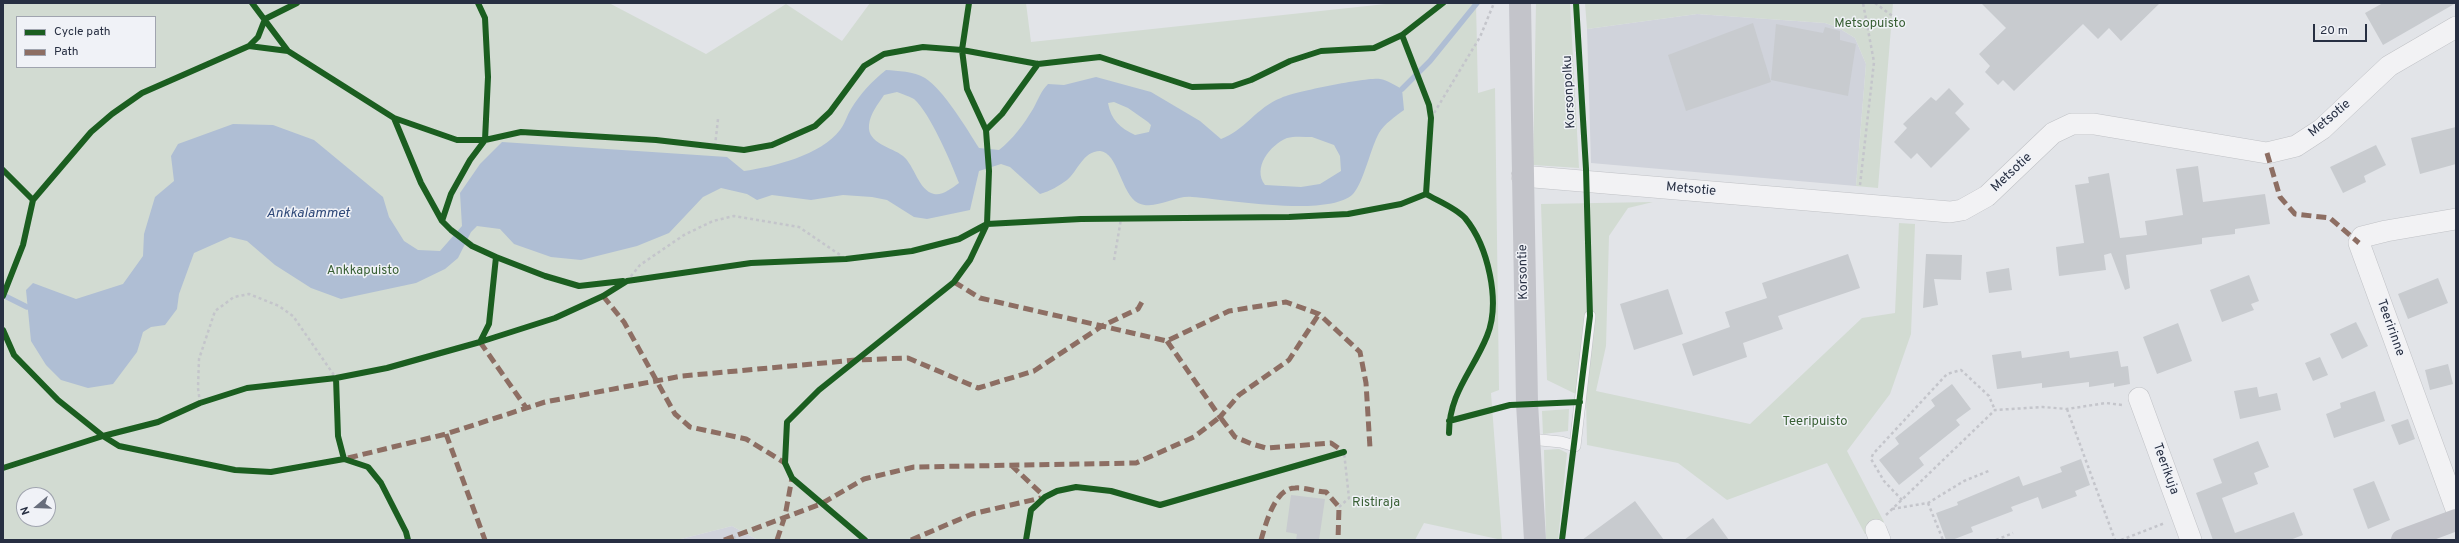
<!DOCTYPE html>
<style>
body{margin:0}
#map{position:relative;width:2459px;height:543px;overflow:hidden;background:#e2e4e8;font-family:Overpass,sans-serif}
canvas{display:block}
.frame{position:absolute;inset:0;border:4px solid #272f42;pointer-events:none}
.legend{position:absolute;left:16px;top:16px;width:140px;height:52px;box-sizing:border-box;background:#f0f2f7;border:1px solid #a0a4af;margin:0;padding:5px 7px;list-style:none;font-size:12px;color:#272f42}
.legend li{display:flex;align-items:center;gap:8px;height:20px}
.legend b{width:20px;border:1px solid #a0a4af}
.north{position:absolute;left:16px;top:487px;width:40px;height:40px;box-sizing:border-box;background:#f0f2f7;border:1px solid #a0a4af;border-radius:50%;rotate:251deg;font-size:11px;font-weight:700;line-height:16px;text-align:center;color:#272f42}
.north::after{content:'';display:block;margin:auto;width:14px;height:18px;background:#686e7c;clip-path:polygon(50% 0,100% 100%,50% 72%,0 100%)}
.scale{position:absolute;left:2313px;top:24px;width:54px;height:18px;box-sizing:border-box;border:2px solid #272f42;border-top:0;padding-left:5px;font-size:12px;line-height:14px;white-space:nowrap;color:#272f42;-webkit-text-stroke:3px #f0f2f7;paint-order:stroke}
</style>
<div id="map">
<canvas width="2459" height="543"></canvas>
<div class="frame"></div>
<ul class="legend">
<li><b style="height:5px;background:#1b5e20"></b>Cycle path</li>
<li><b style="height:5px;background:#8d6e63"></b>Path</li>
</ul>
<div class="north">N</div>
<div class="scale">20 m</div>
</div>
<script>
const ctx = document.querySelector('canvas').getContext('2d');
ctx.lineJoin = 'round';
function fill(path, color) { ctx.fillStyle = color; ctx.fill(path, 'evenodd'); }
function strokePath(path, color, width, dash) { ctx.strokeStyle = color; ctx.lineWidth = width; ctx.lineCap = dash ? 'butt' : 'round'; ctx.setLineDash(dash || []); ctx.stroke(path); }
function label(font, color, halo, rows, align = 'center') {
  ctx.font = font + ' Overpass,sans-serif'; ctx.lineWidth = 3; ctx.setLineDash([]); ctx.textBaseline = 'middle'; ctx.strokeStyle = halo; ctx.fillStyle = color; for (const [text, x, y, turn = 0] of rows) {
    ctx.save(); ctx.translate(x, y); ctx.rotate((+turn || 0) * Math.PI / 180); ctx.textAlign = isNaN(turn) ? turn : align; if (halo) ctx.strokeText(text, 0, 0); ctx.fillText(text, 0, 0); ctx.restore();
  }
}
const built = new Path2D(`
 M1697,14l128,9 12,4 18,11 11,26 -10,122 -265,-23 -4,-134z
 M732,526l26,14h-81z`);
const green = new Path2D(`
 M3,3h606l97,51 80,-50 56,37 28,-38h156l5,39 364,-39h81l2,90 17,-5 4,302 -8,3 11,147 -78,-17 -9,17h-657l-26,-14 -55,14h-674zM17,17h138v50h-138zM24,495h24v24h-24z
 M1536,3h34l9,165 -46,-3z
 M1585,3h308l-15,185 -22,-2 10,-122 -11,-26 -18,-11 -12,-4 -128,-9 -110,15z
 M1653,202l-25,6 -19,28 -3,110 -10,45 154,33 112,-106 33,-5 4,-90 16,1 -4,110 -21,60 -43,57 37,71 -19,12 -38,-71 -100,37 -49,-37 -91,-18 -1,-46 -39,-19 -6,-176z
 M1569,409l-1,22 -25,3 -1,-23z
 M1559,449l8,4 -9,87h-12l-2,-90z`);
const water = new Path2D(`
 M886,70c11,1 28,1 39,8 18,11 42,51 54,70l20,2c14,-11 25,-26 34,-41 5,-9 8,-18 15,-25l16,1 32,-8 55,15 49,29 21,18c23,-8 36,-32 60,-41 12,-6 87,-21 99,-19 7,1 16,7 22,10l2,21c-8,6 -20,14 -25,23 -8,14 -16,51 -26,61 -25,24 -127,5 -161,3 -17,-2 -37,14 -54,6 -17,-9 -20,-51 -38,-52 -17,0 -22,20 -33,29 -8,6 -17,11 -27,14l-30,-27 -9,-3 -22,7 -9,39 -43,9 -13,-2 -27,-17 -15,-3 -29,-2 -32,5 -39,-5 -15,5 -10,-6 -26,-6 -18,9 -34,36 -32,13 -56,14 -30,-3 -37,-13 -14,-15 -23,-3 -6,6 -13,26 -13,11 -29,14 -75,16 -30,-11 -36,-23 -28,-24 -17,-4 -36,16 -15,41 -2,15 -12,16 -14,2 -8,5 -6,20 -24,32 -25,4 -27,-8 -15,-15 -15,-24 -5,-51 7,-7 43,16 47,-15 20,-28 1,-22 11,-37 19,-16 -3,-25 7,-12 55,-20 40,1 41,15 69,57 6,20 15,24 14,9 22,1 22,-25 -2,-33 20,-29 22,-22 225,15 17,14c29,-4 77,-16 96,-41 5,-6 7,-15 11,-21 9,-15 21,-28 35,-39zM897,92c5,2 12,4 17,7 16,14 37,63 45,84 -7,5 -17,13 -25,11 -16,-4 -19,-28 -31,-38 -11,-9 -36,-12 -34,-31 1,-11 9,-21 15,-30zM1114,102l14,6 20,14 3,3 -2,7 -14,3c-15,-7 -24,-15 -27,-32zM1312,137l22,8 6,11 1,15 -21,13 -19,3 -36,-2c-13,-17 5,-40 22,-47 7,-2 17,-1 25,-1z`);
const stream = new Path2D(`
 M1402,89l28,-28 47,-58
 M3,295l24,12`);
const building = new Path2D(`
 M1981,3h179l-39,38 -12,-13 -11,11 -15,-15 -69,67 -11,-11 -5,5 -13,-13 5,-6 -11,-12 27,-26z
 M2383,3h73l-73,42 -18,-32z
 M1753,23l18,59 -85,29 -18,-56z
 M1776,24l47,9 2,-6 15,4v9l16,4 -8,52 -77,-16z
 M1949,88l15,16 -9,9 15,16 -39,39 -14,-15 -6,6 -17,-17 13,-14 -4,-4 28,-27 5,4z
 M2456,127v37l-36,10 -9,-36z
 M2376,145l10,20 -22,11 2,6 -23,11 -13,-26z
 M2198,166l5,36 62,-8 5,30 -35,5v5l-33,4v6l-76,11 4,33 -5,2 -14,-37 -7,2 2,15 -47,6 -3,-29 28,-4 -9,-58 14,-2 -1,-6 21,-4 11,65 27,-3 -2,-14 38,-6 -7,-46z
 M1848,254l12,34 -82,28 5,13 -40,14 4,14 -54,19 -11,-32 48,-17 -5,-15 42,-14 -5,-15z
 M1926,254l36,1 -1,25 -27,-1 4,26 -15,3z
 M2009,268l3,22 -23,3 -3,-21z
 M2249,275l10,26 -8,3 3,6 -32,12 -12,-32z
 M2438,278l10,25 -40,16 -10,-25z
 M1668,289l15,45 -49,16 -14,-46z
 M2356,322l12,24 -26,13 -12,-25z
 M2178,323l14,38 -35,13 -14,-37z
 M2021,351l1,7 47,-7 1,7 48,-7 3,16 7,-1 2,18 -16,3v-4l-25,4v-5l-47,6v-5l-45,6 -5,-34z
 M2320,357l8,18 -15,6 -8,-18z
 M2448,364l5,20 -23,6 -5,-20z
 M1952,384l19,25 -15,11 4,5 -41,33 5,7 -25,20 -20,-25 20,-16 -4,-6 40,-32 -4,-6z
 M2257,387l2,10 18,-4 4,17 -41,9 -6,-28z
 M2375,391l10,30 -51,17 -8,-24 15,-6 -1,-5z
 M2408,419l7,20 -16,6 -8,-20z
 M2258,441l11,26 -15,6 4,11 -36,14 13,35 59,-21 9,23 -13,5h-77l-17,-47 26,-10 -9,-24z
 M2081,459l9,26 -15,6 2,5 -35,13 -4,-12 -27,10 2,4 -42,16 2,5 -21,8h-6l-10,-27 22,-8 -1,-3 62,-26 4,10 39,-14 -2,-5z
 M2374,481l16,39 -22,9 -15,-40z
 M1291,495l34,4 -6,41h-23l1,-6 -11,-2z
 M1635,501l29,39h-82z
 M1713,518l16,22h-45z`);
const path = new Path2D(`
 M1875,3l20,15
 M1431,118l49,-81 14,-34
 M715,146l3,-27
 M1860,185l14,-123 -11,-59
 M1114,260l7,-41
 M627,281l13,-16 44,-30 29,-14 21,-5 65,11 47,32
 M200,403l-2,-15 1,-29 16,-48 19,-14 15,-3 30,12 14,10 43,62
 M2067,409l48,131
 M1902,500l-18,-19 -13,-22 2,-5 74,-80 14,-4 28,26 6,14
 M1928,503l15,37
 M1339,507l10,-9 -5,-46
 M1892,509l36,-6 36,-22 27,-11
 M1886,515l109,-105 48,-3 24,2 39,-6 16,2
 M734,536l1,4
 M1996,540l17,-7
 M2121,540l44,-17`);
const lane = new Path2D(`
 M1530,439l31,3 14,4 15,-130`);
const street = new Path2D(`
 M1522,176l428,36 12,-2 25,-14 66,-63 19,-9h22l173,29 29,-7 26,-17 67,-63 67,-39
 M2456,219l-70,12 -24,6 -3,6 97,266
 M2139,398l52,142
 M1876,530l4,10`);
const secondary = new Path2D(`
 M1520,3l7,400 8,137
 M2402,540l54,-20`);
const quiet = new Path2D(`
 M2267,153l13,44 15,17 35,4 29,25
 M954,282l26,16 187,43 62,-30 57,-9 33,12 41,38 6,31 4,65
 M603,296l21,26 51,92 15,13 56,12 39,24
 M1167,341l53,76 19,-22 50,-35 30,-46
 M480,342l47,67
 M446,434l39,106
 M348,458l98,-24 99,-32 137,-26 174,-16 52,-2 70,30 56,-17 68,-45 36,-17 5,-9
 M1011,465l34,32
 M724,540l97,-36 43,-25 50,-12 222,-4 58,-26 26,-20 15,20 17,7 14,4 65,-5 13,9
 M777,540l8,-24 7,-38
 M911,540l61,-26 69,-16
 M1261,540c5,-17 14,-52 34,-52 10,-1 21,4 31,4l13,15 -1,33`);
const cycleway = new Path2D(`
 M252,3l36,48
 M1402,35l41,-32
 M249,46l9,-9 7,-18 32,-16
 M986,130l16,-16 36,-50
 M3,170l30,30 -10,45 -20,51
 M1426,194c12,7 30,14 39,24 23,28 36,84 22,118 -14,35 -38,57 -38,97
 M33,200l58,-68 21,-18 30,-21 107,-47 39,5 106,67 27,65 21,38 9,9 21,16 24,11 -7,67 -9,18
 M442,221l9,-27 19,-34 15,-20 3,-63 -3,-59 -7,-15
 M496,257l49,19 34,10 44,-5
 M3,330l11,25 44,45 45,36 55,-14 42,-19 47,-15 89,-10 51,-10 93,-26 75,-24 48,-22 24,-15 124,-18 95,-4 66,-8 47,-12 28,-15 94,-5 208,-2 59,-3 53,-10 25,-10 5,-76 -2,-13 -27,-70 -28,13 -53,3 -31,10 -39,19 -18,6 -41,1 -92,-30 -62,7 -76,-14 -39,-3 -39,7 -20,12 -34,46 -15,14 -43,19 -28,5 -88,-10 -135,-8 -36,8h-28l-63,-22
 M336,378l2,58 6,23 24,8 13,16 25,49 2,8
 M1449,421l61,-16 70,-3
 M3,468l100,-32 16,10 116,24 36,2 73,-13
 M865,540l-73,-62 -7,-15 2,-41 32,-32 135,-108 16,-22 17,-36 2,-53 -3,-41 -19,-41 -5,-39 7,-47
 M1026,540l5,-30 14,-13 12,-6 19,-4 35,4 49,14 184,-53
 M1562,540l28,-224 -4,-147 -10,-166`);
const parkNames = [
 ["Metsopuisto",1870,24],
 ["Ankkapuisto",363,271],
 ["Teeripuisto",1815,422],
 ["Ristiraja",1376,503]
];
const streetNames = [
 ["Korsonpolku",1570,92,-93],
 ["Metsotie",2330,119,-40],
 ["Metsotie",2012,173,-43],
 ["Metsotie",1691,190,5],
 ["Korsontie",1524,272,-91],
 ["Teeririnne",2390,328,70],
 ["Teerikuja",2165,469,70]
];
const waterNames = [
 ["Ankkalammet",308,214]
];
fill(built, '#d0d3db');
fill(green, '#d2dbd2');
fill(water, '#afbed4');
strokePath(stream, '#afbed4', 5.5);
fill(building, '#c8cbcf');
strokePath(lane, '#c0c2c6', 12);
strokePath(street, '#c0c2c6', 22);
strokePath(path, '#c4c5cb', 2.5, [3, 3]);
strokePath(lane, '#f2f2f4', 11);
strokePath(street, '#f2f2f4', 21);
strokePath(secondary, '#c3c4ca', 22);
strokePath(quiet, '#8d6e63', 5, [10, 5]);
strokePath(cycleway, '#1b5e20', 6);
label('13px', '#385f34', '#f0f2f7', parkNames);
label('13px', '#272f42', '#f0f2f7', streetNames);
label('italic 14px', '#2f4979', '#f0f2f7', waterNames);
</script>
